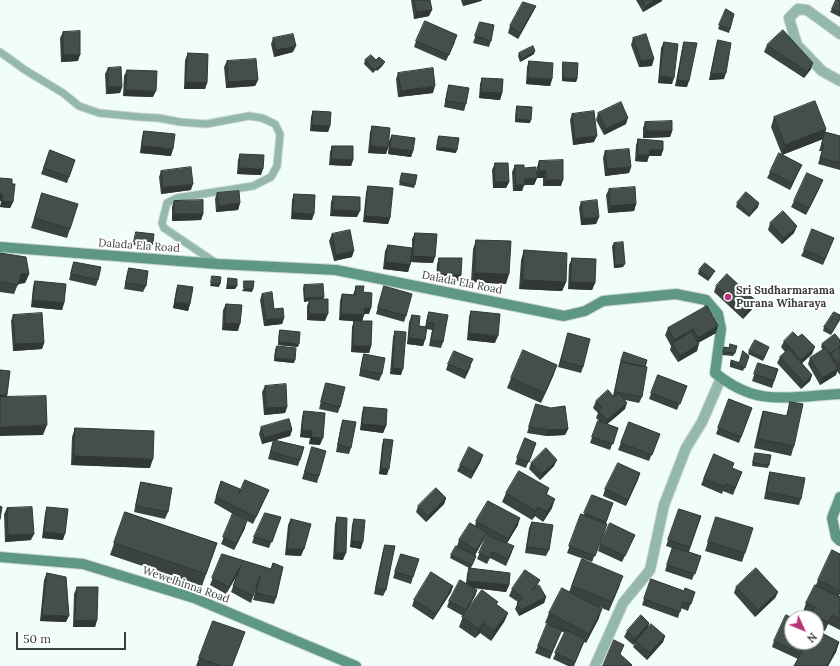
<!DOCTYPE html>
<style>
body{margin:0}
#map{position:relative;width:840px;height:666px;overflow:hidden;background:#f1fdf9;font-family:Lora,serif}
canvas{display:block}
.north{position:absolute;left:784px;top:610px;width:40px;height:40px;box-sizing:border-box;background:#fff;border:1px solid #b0b2b1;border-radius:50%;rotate:134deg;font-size:11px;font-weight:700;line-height:16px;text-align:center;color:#393e3c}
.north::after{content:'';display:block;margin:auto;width:14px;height:18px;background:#b83378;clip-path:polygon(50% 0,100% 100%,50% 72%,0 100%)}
.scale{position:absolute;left:16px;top:632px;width:110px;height:18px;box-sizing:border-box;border:2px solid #393e3c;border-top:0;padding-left:5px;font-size:12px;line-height:14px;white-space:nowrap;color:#393e3c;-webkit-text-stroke:3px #fff;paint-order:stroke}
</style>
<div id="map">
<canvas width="840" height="666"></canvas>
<div class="north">N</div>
<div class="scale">50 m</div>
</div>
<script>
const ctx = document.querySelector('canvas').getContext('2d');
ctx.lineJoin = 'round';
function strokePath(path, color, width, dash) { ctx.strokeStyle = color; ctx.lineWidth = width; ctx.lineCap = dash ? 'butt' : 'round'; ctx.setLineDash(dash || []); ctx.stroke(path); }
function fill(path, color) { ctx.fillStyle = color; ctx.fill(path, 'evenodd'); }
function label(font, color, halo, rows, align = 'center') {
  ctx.font = font + ' Lora,serif'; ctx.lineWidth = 4; ctx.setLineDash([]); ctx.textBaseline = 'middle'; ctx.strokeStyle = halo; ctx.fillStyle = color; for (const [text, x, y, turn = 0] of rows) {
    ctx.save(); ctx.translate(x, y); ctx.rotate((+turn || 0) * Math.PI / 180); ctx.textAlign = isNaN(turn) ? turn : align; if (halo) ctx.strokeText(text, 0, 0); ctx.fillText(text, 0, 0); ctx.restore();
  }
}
const lane = new Path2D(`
 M0,52l25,18 38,23 16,13 20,7 41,4 19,1 21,4 26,2 43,-8 13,2 13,6 5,10 -3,32 -6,11 -18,9 -76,12 -10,5 -5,20 2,5 52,35`);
const street = new Path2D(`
 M840,34l-33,-24 -9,-1 -9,9 8,27 25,26 18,10
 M595,666l28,-63 27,-33 14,-65 22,-57 16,-26 19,-44`);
const secondary = new Path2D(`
 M0,247l218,17 118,6 228,46 21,-5 18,-10 73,-7 30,6 12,14 3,15 -6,44c10,8 23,16 35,20 24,9 64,2 90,1
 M840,497l-8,21 4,19 4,4
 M0,557l83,7 111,34 162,68`);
const wall = new Path2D(`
 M411,0h19l-1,16 -15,3z
 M461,0h21l-1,1 -18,5z
 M636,0h26v1l-19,11z
 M840,0v17l-10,-5 2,-3z
 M536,6l-3,6 -15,27 -10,-6 2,-7z
 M726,9l8,5 -5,19 -11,-4z
 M480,22l11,19 -2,6 -16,-4z
 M63,32l15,29 -17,1 -1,-24z
 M273,38l20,14 -19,5 -3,-13z
 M633,38l19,28 -13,1 -8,-22z
 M718,40l6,39 -15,1 7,-34z
 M416,41l39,1 -9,19 -32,-14z
 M664,42l8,42 -14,-1 3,-35z
 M684,42l3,45 -12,-1 7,-37z
 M767,45l44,24 -7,9 -40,-26z
 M188,53l19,30 -2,6h-21l1,-29z
 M519,53l15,1 -14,8 -2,-6z
 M365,60h11l7,5 -6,6 -1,-1 -3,3 -9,-9z
 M227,61l31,19 -3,6 -29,2 -2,-21z
 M529,61l23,18 -2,7 -24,-2 1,-17z
 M563,62l14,17 -1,3 -14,-1v-16z
 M108,68l14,19 -2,6 -14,1 -1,-20z
 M127,70l26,27 -30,-1 1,-20z
 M398,73l35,20 -35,4 -2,-18z
 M482,78l20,15 -2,7 -21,-2 1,-14z
 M449,85l17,19 -2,7 -20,-4 3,-16z
 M517,106l13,17 -15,-1 1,-13z
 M313,111l17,15 -2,6 -18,-1 1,-14z
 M598,113l28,11 -22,11 -8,-15z
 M572,114l22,28 -21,3 -3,-25z
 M774,117l52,12 -3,10 -41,16 -11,-28z
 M645,122l27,9 -2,6 -27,1v-10z
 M372,126l16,22 -2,6 -18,-1 2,-21z
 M144,131l27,25 -31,-3 2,-16z
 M825,132l15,4v34l-22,-6 4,-13h-3z
 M392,135l21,16 -2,6 -23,-3 1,-13z
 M439,136l17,17 -20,-3 2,-11z
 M638,139l25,11 -2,6h-12l-2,6 -12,-1 1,-16z
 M332,146l21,14 -2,6 -22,-1 1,-13z
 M50,150l25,10 -8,23 -26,-9z
 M605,151l26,16 -2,6 -24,3 -2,-18z
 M240,154l21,21 -24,-1 1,-14z
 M539,161l22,25h-18v-8h-6v-11z
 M495,163l14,19 -3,6h-13l-1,-18z
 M515,165l9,3 13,10 -3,7h-10l-2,6h-9l-1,-19z
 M802,165l-3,6 -9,19 -23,-12 3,-6z
 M161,171l30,19 -30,4 -2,-17z
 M402,173l13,12 -1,3 -15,-3z
 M0,178l12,6 1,18 -3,6 -10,-1 1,-6h-1z
 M368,186l22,32 -2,6 -25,-2 3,-29z
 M820,187l-14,28 -15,-8 3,-6z
 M609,189l27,15 -2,7 -26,2 -2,-18z
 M42,193l28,36 -3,9 -36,-10z
 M217,193l23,10 -2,7 -22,2 -1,-13z
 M294,194l18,26 -21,-1 1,-19z
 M333,196l24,21 -27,-1 1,-14z
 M174,201l29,13 -2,6 -29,1v-14z
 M581,202l18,15 -3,7 -15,1 -2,-17z
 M737,203l21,4 -9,10 -13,-10z
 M770,223l24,10 -12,11 -14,-14z
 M415,233l18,30 -22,-1 -3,10 -25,-3 2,-18 3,-6 24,3v-9z
 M332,234l20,23 -18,4 -5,-20z
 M834,238l-11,27 -22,-9 3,-6z
 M476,240l30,44 -35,-2 2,-33z
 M614,243l9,24 -9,1 -2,-22z
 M524,250l42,32 -4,9 -43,-2 2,-29z
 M0,253l29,21 -4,9 -7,1 -4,10 -14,-2z
 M439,258l22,17 -2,6h-23l1,-17z
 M572,258l23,25 -3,7 -24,-1 1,-24z
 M74,262l24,18 -2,6 -27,-6 3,-12z
 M129,268l17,18 -3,6 -19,-3 3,-15z
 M699,270l14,4 -5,7 -10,-7z
 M228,278l7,11h-9l1,-7z
 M35,281l29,22 -2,7 -31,-3 2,-20z
 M178,285l12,19 -2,7 -15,-3 3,-17z
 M304,285l19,14 2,22 -18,-1v-14l2,-5 -5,1 -1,-13z
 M356,286l7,6 6,22h-5l-2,7 9,25 -2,7 -18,-1 1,-25 2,-6 -15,-1 1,-19 2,-7 11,1z
 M384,286l22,30 -2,6 -28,-8z
 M716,286l40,15 -2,6 -11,12 -29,-27z
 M262,294l12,15 10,9 -2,6 -18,2 -4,-26z
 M226,304l12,27 -16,-1 1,-20z
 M707,306l9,27 -18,10 -1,8 -19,11 -8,-12 1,-4 -6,-11 3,-7z
 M471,311l24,32 -28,-3 2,-23z
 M429,312l14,30 -2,6 -12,-2 3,-16 -6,-1 -3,17 -16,-2 2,-22 3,-7 7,11 6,1 2,-9z
 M13,315l31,28 -2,6 -29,2 -2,-30z
 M840,315l-9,20 -8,-4 1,-4z
 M280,330l18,17 -20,-2 1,-12z
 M395,331l6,44 -11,-1 3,-37z
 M568,333l15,34 -2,6 -23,-6z
 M840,340v35l-3,-4 -1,4 -16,10 -12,-21 2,-6 13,-8 -2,-3 1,-3z
 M784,341l28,13 -10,9 10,12 -2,6 -9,8 -24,-26 3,-6 5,-5 -4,-5z
 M277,346l17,17 -20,-2 1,-11z
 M724,347l5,1 6,5 -2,3 -11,-1z
 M769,347l-6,14 -15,-7 1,-3z
 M624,352l21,15 -3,30 -3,6 -14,-3v9l-18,15 11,4 -8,22 -20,-7 8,-22 2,1 -4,-4 2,-5 -5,-5 3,-7 17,-5 6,-28z
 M364,354l18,20 -3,7 -20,-5 3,-16z
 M749,356l-6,15 -13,-4v-4l1,-3 8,2z
 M758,363l20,6 -6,19 -20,-7z
 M448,364l23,2 -6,13 -19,-9z
 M554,374l-13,29 -34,-15 4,-10z
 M658,375l29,11 -10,24 -28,-11z
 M326,383l14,24 -2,6 -19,-4 5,-20z
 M265,386l22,21 -2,6 -21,2 -2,-23z
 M729,399l23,9 -13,35 -23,-9z
 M790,402l4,44 -3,10 -37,-8 6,-27 3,-10 23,5z
 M536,404l32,25 -3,6 -19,1 -19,-3z
 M364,407l22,19 -3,7 -23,-3 2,-17z
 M304,411l16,34 -11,-1 1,-6 -10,-1 2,-20z
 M343,420l8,28 -2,6 -13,-2 5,-26z
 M629,422l31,12 -11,27 -31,-11z
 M261,427l31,3 -2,6 -15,4 25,20 -2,6 -30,-7 5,-18 -11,3 -3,-10z
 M75,428l75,40 -79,-3 1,-28z
 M525,438l11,5 -10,25 -11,-4z
 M384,439l3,36 -8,-1 3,-29z
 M312,447l7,29 -2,7 -15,-4z
 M755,453l14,12 -1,3 -16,-2z
 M714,454l18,14 10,4 -9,23 -10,-4 -1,3 -21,-9z
 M481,461l-10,18 -14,-8 3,-6z
 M531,463l23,3 -14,14 -11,-11z
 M770,472l31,27 -2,6 -35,-6 4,-21z
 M640,473l-14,33 -23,-10 2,-7z
 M221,481l18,12 30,-3 -3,6 -13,28 -15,-8 7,12 -11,22 -13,-6 12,-30 -19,-11z
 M141,482l27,30 -3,7 -31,-7 5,-24z
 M549,488l-2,6 5,14 -9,14 -8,-6 -3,4 -30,-18 4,-9z
 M592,495l21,8 -7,20 1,1 -15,38 -25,-9 14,-39 3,1z
 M446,498l-2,6 -18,18 -10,-10 2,-6z
 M47,507l16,33 -21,-2 3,-24z
 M7,508l24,32 -26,2 -1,-28z
 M679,509l22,7 -12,36 12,4 -9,24 -27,-9 7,-23 -6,-2z
 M125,512l92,31 -15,43 -92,-31z
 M281,517l-12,31 -17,-5 2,-6z
 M337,517l6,43 -10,-1 2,-35z
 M716,517l29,36 -3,9 -37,-11z
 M291,519l10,37 -16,-1 3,-30z
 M354,519l7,30 -11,-2 2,-22z
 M476,521l42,4 -11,18 5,9 -6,14 -16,-8 -3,6 -10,-5 10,-24 -1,-1 -2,5 -9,16 1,1 -5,12 38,17 -3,7 -32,-4 3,2 -2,6 -10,17 32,-8 11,8 -4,9 -13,19 -11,-8 -5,5 -16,-11 4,-11 -16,-9 2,-6 17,-18 1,-9 2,-6 -19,-10 1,-3 6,-9 2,-6 16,-14z
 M532,522l17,28 -3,6 -21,-3 4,-25z
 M635,535l-13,27 -24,-11 2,-7z
 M385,545l1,45 -3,6 -9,-2 9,-43z
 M222,554l49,15 2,-6 10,4 -7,31 -2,6 -21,-4 4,-16 -6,19 -20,-11 7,-19 -12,21 -16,-9z
 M401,554l12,23 -2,7 -18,-6z
 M840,554v40l-1,2 1,1v33l-12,-6 -3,7 -9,-4v-9h-6l1,-2 -8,-4 3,-9 10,-18 2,-5z
 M582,559l38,26 -11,26 -10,-4v11l-13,25 -2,-1 -10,24h-6l-15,-7 12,-26 -4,-2 -11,28 -15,-6 3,-7 10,-22 -3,-1 4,-10 20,-21z
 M47,573l19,49 -26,-1 4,-41z
 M651,579l33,12 11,1 -7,19 -7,-3 -3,10 -36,-13z
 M453,586l-2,6 -18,28 -21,-14 2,-6z
 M77,587l20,33 -2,7h-22l1,-33z
 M537,587l9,10 -2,6 -25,13 -4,-7 3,-7 -9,-6 3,-7z
 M736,587l42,5 -3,6 -20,19 -21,-24z
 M213,621l19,45h-36z
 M649,623l-1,5 17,8 -2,6 -16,18 -14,-13 2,-4 -2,2 -9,-8 3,-6z
 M774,641l32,1 -6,14 39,-14 -3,10 -8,14h-34l4,-7 -26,-12z`);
const shadedWall = new Path2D(`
 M465,0h17l-1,1 -18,5z
 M655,0h7v1l-19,11 3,-6z
 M536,6l-3,6 -15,27 2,-6z
 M432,10l-3,6 -15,3 3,-7z
 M296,46l-3,6 -19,5 2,-7z
 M535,51l-1,3 -14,8 2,-3z
 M63,55h17l-2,6 -17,1z
 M654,59l-2,7 -13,1 2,-6z
 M385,62l-2,3 -6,6 1,-3z
 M813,63l-2,6 -7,9 3,-6z
 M726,73l-2,6 -15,1 2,-6z
 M660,76l14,2 -2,6 -14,-1z
 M528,78l24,1 -2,7 -24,-2z
 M563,78l14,1 -1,3 -14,-1z
 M258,80l-3,6 -29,2 2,-6z
 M678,80l11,1 -2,6 -12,-1z
 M186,82l21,1 -2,6h-21z
 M435,86l-2,7 -35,4 3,-6z
 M108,87h14l-2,6 -14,1z
 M126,90l30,1 -3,6 -30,-1z
 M481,92l21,1 -2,7 -21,-2z
 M628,118l-2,6 -22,11 2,-6z
 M516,119l15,1 -1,3 -15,-1z
 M312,125l18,1 -2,6 -18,-1z
 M826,129l-3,10 -41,16 3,-10z
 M646,131h26l-2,6 -27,1z
 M597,136l-3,6 -21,3 2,-6z
 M142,146l31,3 -2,7 -31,-3z
 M371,146l17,2 -2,6 -18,-1z
 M437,147l20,3 -1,3 -20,-3z
 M390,148l23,3 -2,6 -23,-3z
 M650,150h13l-2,6h-12l-2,6 -12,-1 3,-6z
 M332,159l21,1 -2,6 -22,-1z
 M802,165l-3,6 -9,19 2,-7z
 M631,167l-2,6 -24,3 2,-7z
 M239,168l24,1 -2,6 -24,-1z
 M539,171h7l-3,7h-6z
 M537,178l-3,7h-10l-2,6h-9l3,-6 8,-6z
 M546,180h17l-2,6h-18z
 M823,180l-3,7 -14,28 3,-7z
 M495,182h14l-3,6h-13z
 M193,184l-2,6 -30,4 2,-6z
 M0,194l3,1 -2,6h-1z
 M2,201l11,1 -3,6 -10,-1z
 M240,203l-2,7 -22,2 3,-6z
 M759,203l-1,4 -9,10 1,-3z
 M636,204l-2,7 -26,2 2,-7z
 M333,210l27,1 -3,6 -27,-1z
 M293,213l21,1 -2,6 -21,-1z
 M174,214h29l-2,6 -29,1z
 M365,216l25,2 -2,6 -25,-2z
 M599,217l-3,7 -15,1 2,-6z
 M797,226l-3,7 -12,11 2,-6z
 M134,242l19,2 -2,3 -18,-2z
 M354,251l-2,6 -18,4 2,-6z
 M413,256l22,1 -2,6 -22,-1z
 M386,262l24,3 -2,7 -25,-3z
 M625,264l-2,3 -9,1 1,-3z
 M715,271l-2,3 -5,7 1,-3z
 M475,273l34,1 -3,10 -35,-2z
 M21,274h8l-4,9 -8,1z
 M439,274l22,1 -2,6h-23z
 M523,280l43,2 -4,9 -43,-2z
 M571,282l24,1 -3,7 -24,-1z
 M211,283l9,1 -1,3 -9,-1z
 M228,286h9l-2,3h-9z
 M244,288l9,1 -1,3 -10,-1z
 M324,297l-1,3 -13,-1 -1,2 -5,1 1,-4z
 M33,300l31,3 -2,7 -31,-3z
 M756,301l-2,6 -11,12 2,-7z
 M175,302l15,2 -2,7 -15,-3z
 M365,308h6l-2,6h-7z
 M309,314h19l-3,7 -18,-1z
 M341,314l23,1 -2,7 -23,-2z
 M284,318l-2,6 -18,2 2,-6z
 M840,319v1l-9,15 1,-3z
 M225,323l15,1 -2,7 -16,-1z
 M718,326l-2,7 -20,11 2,-6z
 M693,329l-2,7 -18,8 1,-4z
 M469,333l29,3 -3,7 -28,-3z
 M409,338l16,2 -2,6 -16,-2z
 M279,342l20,2 -1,3 -20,-2z
 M44,343l-2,6 -29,2 2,-7z
 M699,344l-2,7 -19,11 2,-6z
 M353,346h18l-2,7 -18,-1z
 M815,347l-3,7 -13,12 2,-6z
 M275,358l20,2 -1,3 -20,-2z
 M557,365l-3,9 -13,29 4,-10z
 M393,368l10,1 -2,6 -11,-1z
 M838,369l-2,6 -16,10 2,-7z
 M812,375l-2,6 -9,8 3,-6z
 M0,395h7l-2,7 -5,-1z
 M627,403l-2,6 -21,18 3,-7z
 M287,407l-2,6 -21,2 2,-7z
 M362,424l24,2 -3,7 -23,-3z
 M47,425l-4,10 -43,1v-9z
 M568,429l-3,6 -19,1 2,-6z
 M292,430l-2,6 -28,8 2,-6z
 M302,430l10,1 -2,7 -10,-1z
 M311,437l12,1 -3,7 -11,-1z
 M483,455l-2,6 -10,18 2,-7z
 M74,456l79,3 -3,9 -79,-3z
 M557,460l-3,6 -14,14 2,-6z
 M381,468l8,1 -2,6 -8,-1z
 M640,473l-2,7 -12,26 2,-6z
 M446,498l-2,6 -18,18 2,-6z
 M555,499l-3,9 -9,14 4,-10z
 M538,507l-3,9 -3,4 4,-9z
 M520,518l-2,7 -12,20 2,-6z
 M247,521l-2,7 -11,22 2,-6z
 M44,532l21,2 -2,6 -21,-2z
 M487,533l-3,6 -10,18 2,-7z
 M34,534l-3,6 -26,2 3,-7z
 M352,541l11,1 -2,7 -11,-2z
 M287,549h17l-3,7 -16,-1z
 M336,553h10l-3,7 -10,-1z
 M241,565l-2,7 -13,22 3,-7z
 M540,580l-3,6 -5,4z
 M468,581l41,4 -3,7 -40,-5z
 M453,586l-2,6 -18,28 3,-6z
 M477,590l-2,6 -11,20 2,-6z
 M778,592l-3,6 -20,19 3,-7z
 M546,597l-2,6 -25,13 2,-6z
 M602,609l-3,9 -13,25 3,-9z
 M508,613l-4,9 -13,19 3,-10z
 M42,615l27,1 -3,6 -26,-1z
 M832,615l-4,9 -3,7 3,-9z
 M97,620l-2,7h-22l2,-6z
 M483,623l-3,10 -5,5 4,-9z
 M649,623l-2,6 -11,12 -3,4 2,-6z
 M665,636l-2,6 -16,18 3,-7z
 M839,642l-3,10 -8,14h-1z`);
const building = new Path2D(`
 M414,0h16l2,10 -15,2z
 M642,0h13l-9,6z
 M836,0h4v13l-8,-4z
 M523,2l13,4 -16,27 -10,-7z
 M726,9l8,5 -4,15 -11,-4z
 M425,21l32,14 -8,20 -33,-14z
 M480,22l14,3 -3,16 -16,-5z
 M783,30l30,33 -6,9 -40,-27z
 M80,31v24h-17v-23z
 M293,34l3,12 -20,4 -3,-12z
 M646,34l8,25 -13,2 -8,-23z
 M718,40l13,3 -5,30 -15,1z
 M664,42l14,2 -4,34 -14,-2z
 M684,42l13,1 -8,38 -11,-1z
 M533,46l2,5 -13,8 -3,-6z
 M188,53l20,1 -1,29 -21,-1z
 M371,55l5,5 3,-3 6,5 -7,6 -1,-1 -3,3 -9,-10z
 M256,59l2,21 -30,2 -1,-21z
 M529,61l24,2 -1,16 -24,-1z
 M563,62l15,1 -1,16 -14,-1z
 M121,67l1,20h-14v-19z
 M433,68l2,18 -34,5 -3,-18z
 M127,70l30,1 -1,20 -30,-1z
 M482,78l21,1 -1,14 -21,-1z
 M449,85l20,3 -3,16 -20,-3z
 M815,101l11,28 -41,16 -11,-28z
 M621,102l7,16 -22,11 -8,-16z
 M517,106l15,1 -1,13 -15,-1z
 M313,111l18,1 -1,14 -18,-1z
 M594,111l3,25 -22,3 -3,-25z
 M672,121v10h-26l-1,-9z
 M372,126l18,2 -2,20 -17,-2z
 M144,131l31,3 -2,15 -31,-3z
 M825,132l15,4v27l-20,-5 4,-13 -2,-1z
 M392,135l23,3 -2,13 -23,-3z
 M439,136l20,2 -2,12 -20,-3z
 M638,139l25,2v9h-13l-1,5h-11z
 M332,146h21v14l-21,-1z
 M629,149l2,18 -24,2 -2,-18z
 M50,150l25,10 -6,17 -25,-9z
 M779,153l23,12 -10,18 -22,-11z
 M240,154l24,1 -1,14 -24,-1z
 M563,160v20h-17v-9h-7v-10z
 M495,163h13l1,19h-14z
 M515,165h9v3l12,-1 1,11 -13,1 1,6h-9z
 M191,167l2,17 -30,4 -2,-17z
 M402,173l15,2 -2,10 -15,-3z
 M807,173l16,7 -14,28 -15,-7z
 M0,178l12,1v5h3l-2,18 -11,-1 1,-6 -3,-1z
 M368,186l25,2 -3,30 -25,-2z
 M635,187l1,17 -26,2 -1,-17z
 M239,191l1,12 -21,3 -2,-13z
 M746,192l13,11 -9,11 -13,-11z
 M42,193l36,11 -8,25 -35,-11z
 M294,194l21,1 -1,19 -21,-1z
 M333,196l27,1v14l-27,-1z
 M203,200v14h-29v-13z
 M597,200l2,17 -16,2 -2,-17z
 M783,211l14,15 -13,12 -14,-15z
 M812,229l22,9 -9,21 -21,-9z
 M350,230l4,21 -18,4 -4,-21z
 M136,232l18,2 -1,10 -19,-2z
 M415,233l22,1 -2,23 -22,-1z
 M476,240l35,1 -2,33 -34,-1z
 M623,242l2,22 -10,1 -1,-22z
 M388,245l24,3 -2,17 -24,-3z
 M524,250l43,3 -1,29 -43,-2z
 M0,253l26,4 3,17h-8l-3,11 -18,-3z
 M439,258h23l-1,17 -22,-1z
 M572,258l24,1 -1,24 -24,-1z
 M74,262l27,5 -3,13 -27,-6z
 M705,263l10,8 -6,7 -10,-8z
 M129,268l19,3 -2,15 -20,-3z
 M727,274l29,27 -11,11 -29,-26z
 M212,276l9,1 -1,7 -9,-1z
 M228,278l9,1v7h-9z
 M35,281l31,3 -2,19 -31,-3z
 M244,281h10l-1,8 -9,-1z
 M323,284l1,13 -19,1 -1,-13z
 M178,285l15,2 -3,17 -15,-2z
 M356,286h8l-1,6 9,1 -1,15h-6l-1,7 -23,-1 1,-20 13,1z
 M384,286l28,8 -6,22 -28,-8z
 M272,292l2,17 9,-1 1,10 -18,2 -4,-26z
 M310,299h18v15h-19z
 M226,304l16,1 -2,19 -15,-1z
 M707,306l11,20 -20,12 -5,-9 -19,11 -6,-12z
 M471,311l29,3 -2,22 -29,-3z
 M429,312l19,3 -5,27 -12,-2 3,-17 -7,-1z
 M834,312l6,3v4l-8,13 -8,-5z
 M42,313l2,30 -29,1 -2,-29z
 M412,315l8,1 -1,10 8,1 -2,13 -16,-2z
 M354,321h18l-1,25h-18z
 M280,330l20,2 -1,12 -20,-2z
 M395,331l11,1 -3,37 -10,-1z
 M691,332l8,12 -19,12 -8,-12z
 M793,332l5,5 4,-3 13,13 -14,13 -17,-19z
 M568,333l22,6 -7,28 -22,-6z
 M835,334l5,6v7l-11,7 -3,-6 -1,1 -3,-5z
 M755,340l14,7 -5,11 -15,-7z
 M730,344l7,2 -2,7 -12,-1 1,-5 5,1z
 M277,346l19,2 -1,12 -20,-2z
 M840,347v19l-9,-12z
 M826,348l12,21 -16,9 -12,-20z
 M789,349l23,26 -8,8 -24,-26z
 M523,350l34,15 -12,28 -34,-15z
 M454,351l19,8 -6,13 -19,-8z
 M743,351l6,5 -4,12 -13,-4 -1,-4 8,3z
 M624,352l23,8 -2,7 -18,-4 -6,-2z
 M364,354l21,4 -3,16 -21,-4z
 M621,362l26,5 -5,30 -27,-5z
 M758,363l20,6 -4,12 -20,-7z
 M0,370l10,1 -3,24h-7z
 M658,375l29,11 -7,18 -29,-11z
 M326,383l19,4 -5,20 -19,-5z
 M286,384l1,23 -21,1 -1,-22z
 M608,390l6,7 5,-4 8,10 -20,17 -8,-9 3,-3 -6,-7z
 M46,396l1,29 -47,2v-30z
 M729,399l23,9 -11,29 -23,-9z
 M790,402l13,2 -9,42 -36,-7 5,-28 24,5z
 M536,404l15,4 14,-2 3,23 -20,1 -19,-3z
 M364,407l23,2 -1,17 -24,-2z
 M304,411l21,2 -2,25 -12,-1 1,-6 -10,-1z
 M289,419l3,11 -28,8 -3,-11z
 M343,420l13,2 -5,26 -13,-3z
 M598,421l20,7 -5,16 -21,-7z
 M629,422l31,12 -8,21 -31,-12z
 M75,428l79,3 -1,28 -79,-3z
 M525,438l11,5 -7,19 -12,-4z
 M384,439l9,1 -4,29 -8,-1z
 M274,440l30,7 -4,13 -29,-8z
 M312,447l14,4 -7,25 -14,-4z
 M469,447l14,8 -10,17 -13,-7z
 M546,448l11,12 -15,14 -11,-11z
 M755,453l16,2 -2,10 -16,-2z
 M714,454l20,9 -2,5 10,4 -7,16 -9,-4 -1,3 -21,-8z
 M618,463l22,10 -12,27 -23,-11z
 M519,471l30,17 -3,6 9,5 -8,13 -9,-5 -2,4 -30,-18z
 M770,472l35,6 -4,21 -34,-7z
 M245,480l24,10 -13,27 -40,-20 5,-16 19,8 -1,4z
 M141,482l31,6 -4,24 -32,-6z
 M436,488l10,10 -18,18 -10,-10z
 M592,495l21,8 -7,19 -22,-9z
 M488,501l32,17 -12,21 -32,-18z
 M0,506l2,1 -2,12z
 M32,507l2,27 -26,1 -1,-27z
 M47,507l21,2 -3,25 -21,-2z
 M679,509l22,7 -11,31 -22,-7z
 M125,512l92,31 -11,31 -92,-31z
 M233,513l14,8 -11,23 -13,-7z
 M265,513l16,4 -9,25 -18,-5z
 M581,514l26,10 -12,32 -26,-10z
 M337,517l10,1 -1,35h-10z
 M716,517l37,11 -8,25 -37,-11z
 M291,519l20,5 -7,25h-17z
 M354,519l11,1 -2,22 -11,-1z
 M532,522l21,3 -4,25 -22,-3z
 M470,523l17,10 -11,17 -17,-10z
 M610,523l25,12 -10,21 -25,-12z
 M487,535l27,11 -6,13 -16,-7 -2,6 -11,-5z
 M385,545l10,1 -9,44 -10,-2z
 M456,546l20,10 -4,9 -21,-10z
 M673,547l28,9 -6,18 -28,-9z
 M832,550l8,4v37l-22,-11z
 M222,554l49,15 2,-6 10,4 -7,31 -20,-5 4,-17 -7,20 -20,-10 8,-21 -12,22 -17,-9z
 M401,554l18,5 -6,18 -18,-5z
 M582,559l41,17 -11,26 -40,-16z
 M469,568l41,5 -1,12 -41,-4z
 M756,568l22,24 -20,18 -22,-23z
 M525,570l15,10 -8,10 7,-5 7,12 -25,13 -4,-7 6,-5 -11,-9z
 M431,572l22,14 -17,28 -22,-14z
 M47,573l19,4 3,39 -27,-1z
 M651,579l33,12 1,-3 10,4 -4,12 -8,-2 -3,10 -36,-13z
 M460,580l17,10 -11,20 -17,-9z
 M815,585l25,12v22l-8,-4 -4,7 -17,-8 4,-7 -9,-4z
 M77,587h21l-1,33 -22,1z
 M562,588l40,21 -13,25 -40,-21z
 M482,590l16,12 -2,2 12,9 -14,18 -11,-8 -4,6 -17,-12z
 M641,615l8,8 -14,16 -8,-8z
 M786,615l7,3h-1v24h14l-6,11 -26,-12z
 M213,621l32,11 -13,34h-11l-22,-8z
 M547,624l15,6 -10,22 -14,-6z
 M651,624l14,12 -15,17 -14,-12z
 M566,630l19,9 -10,23 -20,-9z
 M820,632l19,10 -12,24h-33l13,-24h9v-6l1,1z
 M614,640l10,5 -4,9 12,11 -1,1h-28z`);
const markers = [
 [728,297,4,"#b83378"]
];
const streetNames = [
 ["Dalada Ela Road",139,246,4],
 ["Dalada Ela Road",462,283,11],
 ["Wewelhinna Road",186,585,19]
];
const poiNames = [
 ["Sri Sudharmarama",736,291],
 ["Purana Wiharaya",736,304]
];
strokePath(lane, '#ccd7d3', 9);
strokePath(street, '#ccd7d3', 12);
strokePath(secondary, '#ccd7d3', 12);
strokePath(lane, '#94b8ac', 7);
strokePath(street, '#94b8ac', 10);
strokePath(secondary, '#5f9786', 10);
fill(wall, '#3a4340');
fill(shadedWall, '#303734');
fill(building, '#444e4b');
strokePath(building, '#303734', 1);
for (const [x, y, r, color] of markers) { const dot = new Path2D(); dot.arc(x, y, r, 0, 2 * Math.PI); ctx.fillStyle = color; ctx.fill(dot); strokePath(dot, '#fff', 1.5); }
label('11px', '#393e3c', '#fff', streetNames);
label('bold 11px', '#393e3c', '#fff', poiNames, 'left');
</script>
